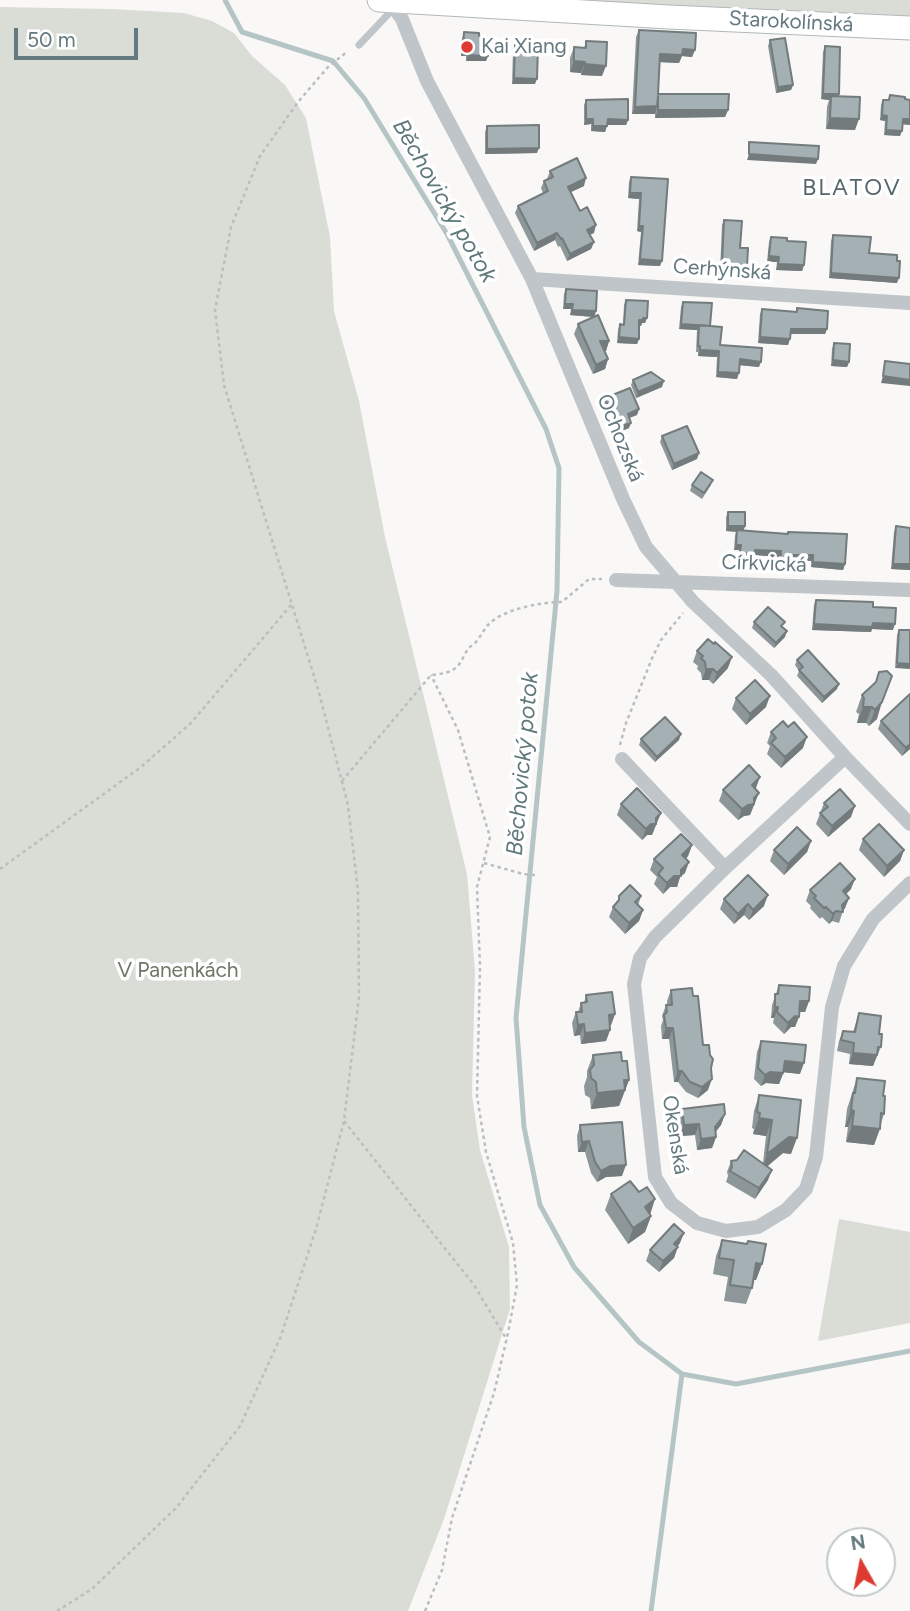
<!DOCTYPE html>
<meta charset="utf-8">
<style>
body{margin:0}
#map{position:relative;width:910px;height:1611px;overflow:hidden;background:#f9f8f6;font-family:Figtree,sans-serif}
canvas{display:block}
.north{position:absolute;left:826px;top:1527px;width:70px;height:70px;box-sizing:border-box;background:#fff;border:2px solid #c1c9cc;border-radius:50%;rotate:351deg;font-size:19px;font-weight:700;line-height:28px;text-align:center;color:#657980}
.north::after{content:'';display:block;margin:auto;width:24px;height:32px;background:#dd3b31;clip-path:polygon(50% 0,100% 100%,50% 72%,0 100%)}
.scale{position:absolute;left:14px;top:28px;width:124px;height:32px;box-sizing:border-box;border:4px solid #657980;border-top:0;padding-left:9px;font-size:21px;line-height:24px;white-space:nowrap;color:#657980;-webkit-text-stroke:5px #fff;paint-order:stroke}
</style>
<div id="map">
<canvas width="910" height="1611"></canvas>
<div class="north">N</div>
<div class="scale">50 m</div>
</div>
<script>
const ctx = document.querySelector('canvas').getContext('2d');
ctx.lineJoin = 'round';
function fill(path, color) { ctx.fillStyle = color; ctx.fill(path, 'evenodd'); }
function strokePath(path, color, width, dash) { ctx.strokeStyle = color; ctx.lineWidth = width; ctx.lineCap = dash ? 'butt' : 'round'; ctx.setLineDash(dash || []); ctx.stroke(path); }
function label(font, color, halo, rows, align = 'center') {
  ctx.font = font + ' Figtree,sans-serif'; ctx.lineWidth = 7; ctx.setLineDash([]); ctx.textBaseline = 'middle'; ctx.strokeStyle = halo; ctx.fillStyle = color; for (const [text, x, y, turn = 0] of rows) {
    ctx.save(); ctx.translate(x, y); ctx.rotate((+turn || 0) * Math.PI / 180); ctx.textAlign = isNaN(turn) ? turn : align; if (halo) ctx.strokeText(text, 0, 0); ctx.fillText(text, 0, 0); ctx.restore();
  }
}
const green = new Path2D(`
 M379,0h531v27z
 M0,7l111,2 73,4 28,8 22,12 18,23 33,29 21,33 24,119 4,74 25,90 26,136 82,337 8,97 -3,124 8,55 29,97 1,62 -66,210 -36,92h-408z
 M839,1219l71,13v91l-92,18z`);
const stream = new Path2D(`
 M225,0l17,32 91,29 31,37 83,136 99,195 13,39 -2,123 -41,427 8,109 16,78 34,62 65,75 43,32 54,10 174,-33
 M651,1611l31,-237`);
const path = new Path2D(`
 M620,745l6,-22 27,-67 8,-16 22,-27
 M342,781l89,-106c10,-1 23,-2 29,-12 3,-4 5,-10 8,-14 2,-3 6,-4 8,-7 5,-6 8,-13 13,-18 15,-15 52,-22 73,-22l27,-23h13
 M484,863l39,11 12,1
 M0,869l141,-102 50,-44 100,-118
 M344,1121l130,164 33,55
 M57,1611l35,-22 84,-81 64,-82 41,-90 35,-107 28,-108 15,-124 -1,-106 -10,-86 -30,-116 -94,-304 -9,-75 16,-83 29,-71 38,-54 30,-35 20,-16
 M425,1611l17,-41 10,-52 42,-125 14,-60 9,-48 -4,-42 -27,-91 -9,-56 3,-129 -3,-80 13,-50 -32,-107 -27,-55`);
const lane = new Path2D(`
 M359,45l35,-37`);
const street = new Path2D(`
 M389,1l13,18 25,62 105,198 91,220 23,48 47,55 78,73 74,82 65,67
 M532,279l378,24
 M616,580l294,10
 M845,757l-120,111 -70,69 -15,21 -6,26 21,193 16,26 26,20 29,8 32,-4 28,-17 20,-21 10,-32 16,-150 12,-41 29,-47 37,-36
 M622,759l103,109`);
const primary = new Path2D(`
 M379,0l290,17 241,11`);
const wall = new Path2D(`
 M639,30l56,20 -3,7 -10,-1 -3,7 -19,-1 -2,32 70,16 -3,7 -70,1v-6v2h-23l4,-77z
 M464,32l15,4 9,20 -2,5h-20v-5h-5l1,-18z
 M770,40l23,45 -2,5 -15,3 -8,-47z
 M586,41l16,35 -21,-1v-2l-11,-1v-14l4,-11 10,1z
 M515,45l20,39h-23l1,-33z
 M825,46l14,50 16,34 -29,-1 1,-22 2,-7 -8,-1 2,-47z
 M890,95l20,5v25l-8,-1 -2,12 -16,-1 1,-14 -5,-1 1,-15 2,-5h5z
 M586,100l42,20 -2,5h-19l-2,7 -14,-1v-7l-7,1v-20z
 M487,126l50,27 -52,1v-22z
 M550,171l34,15 -14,6 10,19 14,22 -4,1 4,8 -3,7 -24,12 -7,-15 -2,1 -3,-7 -21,11 -19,-38 3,-7 25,-13 -2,-5 3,-7 3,-2z
 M631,177l37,2 -8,87 -22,-1 3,-33 -4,-1 2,-32 -11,-1 1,-16z
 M724,220l16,28 5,24 -25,-2 2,-45z
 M833,235l36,18 28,30 -68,-5 2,-37z
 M771,237l16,4 17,24 -2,6 -26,-1 1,-8h-10l2,-20z
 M566,289l30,22 -2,6 -24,-2 1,-6h-8l1,-15z
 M626,300l21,18 -2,5h-3l-1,3 -2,-1v14l-2,5 -20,-1 1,-13 2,-6 3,1 1,-20z
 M683,302l27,24 10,19 39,22 -20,-2 -2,14 -21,-2 1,-20 -19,-1v-4h-2l1,-22 -18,-1 2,-22z
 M797,308l30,21 -2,5h-34l-3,11 -30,-2 2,-29 2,-5 34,3z
 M578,324l31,17 -3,10h-2l4,8 -3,10 -12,5 -19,-40z
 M834,343l15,19 -2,5 -16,-1 1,-17z
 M633,380l29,7 -26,11 -5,-13z
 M605,398l34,11 -2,6 -8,3v10l-14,6 -12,-30z
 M662,436l35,23 -25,11 -12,-28z
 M692,485h19l-9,14 -12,-8z
 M728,512l17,14 -2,5 102,33 -2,6 -32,-3v-6h-21l-12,12 1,-16 -24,-2 -2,4 -15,-1 1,-8h-5l1,-14 1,-4 -10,-1v-14z
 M896,526l14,2v42l-19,-1 3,-37z
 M816,600l57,7 20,23 -21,-1 -1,3 -59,-2 2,-25z
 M754,622l31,15 -11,11 -22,-20z
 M899,630h11l-15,38 2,-33z
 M697,651l31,17 -15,16 -4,-4h-7l-1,-7 -4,-4 1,-3 -5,-4z
 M797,660l40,29 -15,14 -25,-27 2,-5 -4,-6z
 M879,672l-2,47 -8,7 -3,-3h-9l2,-9 -3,-2 6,-17 14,-12z
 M736,698l30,9 -20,18 -14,-16z
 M881,721l29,28 -8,7 -24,-27z
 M771,732l32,16 -22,20 -14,-14 3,-8 -3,-3z
 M641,739l38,1 -24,22 -16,-17z
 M756,788l-1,16 -2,2 -3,9 -6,1 -6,4 -19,-19 4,-11z
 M824,803l27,14 -23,20 -12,-13z
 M621,804l36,20 -2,2 -3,9h-5l-5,5 -25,-25z
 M863,839l41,11 -4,11 -16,16 -25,-27z
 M811,841l-4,11 -23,23 -14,-14 4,-11z
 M692,845l-4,11 -2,3 -1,14 -5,4 -3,10h-7l-7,7 -9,-10 3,-7 -7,-7 4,-11z
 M851,889l-5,5 3,4 -4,10 -2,3 -4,12 -7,-2 -3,3 -7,-7 -2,2 -10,-11 1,-2 -5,-5 4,-11z
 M619,896h22l-3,10 5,4 -4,11 -14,13 -16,-17 4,-10 4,-4z
 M724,899l40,7 -15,14 -5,-5 -10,9 -14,-15z
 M779,985l30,16 -4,11h-5l-5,15h-4l-7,7 -11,-11 1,-5h-3l1,-13z
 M671,990l37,100 -10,8 -12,-6 -8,-10h-4l-5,-43h-7l-1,-13 2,-6 -1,-4 4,-11h1v-4z
 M586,995l29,19 -4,11h-1v5l-4,11 -25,3 -1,-9 -6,1 -2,-13 4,-11h2l3,-9h3z
 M859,1013l20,21 2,13 -8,19 -24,-2 1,-10 -13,-3 2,-10 4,-10 10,1z
 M761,1041l39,33 -16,-2 -5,12 -13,-1 -5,3 -7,-7 3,-27z
 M593,1055l29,6 7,19 -10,26 -28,3 -1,-11 -5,-3 -1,-9 3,-9v-6z
 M857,1078l26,18 1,18 -10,31 -28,-3 2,-15h-3l2,-18z
 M759,1095l32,59 -8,-1 -16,13 1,14 -13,19 -29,-17 2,-6 -1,-4 4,-11 32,2 3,-27 -13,-2 1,-5 -2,-1 2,-17z
 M682,1109l43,5 -4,11 -6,7 1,5 -4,11 -15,2 -2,-15 -15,1 -2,-16z
 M580,1125l42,51 -16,1 -9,5 -6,-9 -6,-21h-7l-1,-16z
 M611,1194l39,20 1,2 -6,16 -17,12 -23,-34z
 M722,1240l25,4 1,-3 14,23 -6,16h-2l-2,8 -6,16 -22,-3 4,-24 -15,-3 3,-18z
 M680,1243l-3,4 -3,11 -15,14 -13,-11 4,-11z`);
const shadedWall = new Path2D(`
 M683,49l12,1 -3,7 -10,-1 -3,7 -22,-1 3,-8z
 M463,50l5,1 -2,5h-5z
 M468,55l20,1 -2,5h-20z
 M574,61l11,1 -4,11 -11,-1z
 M585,64l21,2 -4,10 -21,-1z
 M514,78l23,1 -2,5h-23z
 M793,85l-2,5 -15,3 2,-6z
 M823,94h16l-2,6 -6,-4 -2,4 -8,-1z
 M657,106l-2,8h-23l3,-7z
 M658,110h70l-3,7 -70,1z
 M882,115l5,1 -2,5 -5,-1z
 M830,118l29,1 -4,11 -29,-1z
 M586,119h7l-2,5 -7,1z
 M608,119l20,1 -2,5h-20z
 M903,119h7v6l-9,-1z
 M593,126h14l-2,6 -14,-1z
 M886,130l16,1 -2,5 -16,-1z
 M539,148l-2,5 -52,1 2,-5z
 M749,154l69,5 -2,5 -69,-4z
 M586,178l-2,8 -19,9 3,-8z
 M630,193h11l-2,6 -11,-1z
 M596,225l-2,8 -9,4 2,-7z
 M639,226h4l-2,6 -4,-1z
 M557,233l-2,7 -21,11 3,-8z
 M594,242l-3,7 -24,12 3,-7z
 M769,256l10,1 -2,5h-10z
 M640,259l22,2 -2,5 -22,-1z
 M778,264l26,1 -2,6 -26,-1z
 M722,265l25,1 -2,6 -25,-2z
 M831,273l68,5 -2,5 -68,-5z
 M565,304h8l-2,5h-8z
 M572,310l24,1 -2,6 -24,-2z
 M643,318h4l-2,5h-3l-1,3 -4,-1 2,-5z
 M681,324l18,1 -2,5 -18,-1z
 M791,329h36l-2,5h-36z
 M619,337l20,2 -2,5 -20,-1z
 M760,337l30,2 -2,6 -30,-2z
 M600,341h9l-3,10h-9z
 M700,350l19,1 -2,6 -19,-1z
 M608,359l-3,10 -12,5 3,-9z
 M740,359l21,3 -2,5 -21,-2z
 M833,360l16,2 -2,5 -16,-1z
 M718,372l21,1 -2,6 -21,-2z
 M883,376l27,4v6l-29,-3z
 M664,381l-2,6 -26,11 2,-6z
 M639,409l-2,6 -11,4 2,-5z
 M631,423l-2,5 -14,6 2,-6z
 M699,453l-2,6 -25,11 2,-6z
 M728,526h17l-2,6 -17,-1z
 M736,545h5l-2,5h-5z
 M755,550l26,1 -2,6 -24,-2 -2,4 -15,-1 2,-5z
 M792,555h21l-2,6h-21l-12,12 2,-5z
 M813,562l32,2 -2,6 -32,-3z
 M893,564h17v6l-19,-1z
 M873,623l22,1 -2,6 -21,-1 -1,3 -59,-2 2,-6z
 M787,631l-2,6 -11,11 2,-5z
 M732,657l-4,11 -15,16 4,-11z
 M897,663l13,1v5l-15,-1z
 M706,669h7l-4,11h-7z
 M839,684l-2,5 -15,14 2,-6z
 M770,696l-4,11 -20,18 4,-11z
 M882,702l-5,17 -8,7 6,-16z
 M863,707h9l-6,16h-9z
 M681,734l-2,6 -24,22 2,-5z
 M807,737l-4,11 -22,20 4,-11z
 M910,744v5l-8,7 4,-8z
 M760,777l-4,11 -8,8 4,-11z
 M759,793l-9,22 -6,1 -6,4 4,-11z
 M855,806l-4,11 -23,20 4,-11z
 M661,813l-9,22h-5l-5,5 4,-11z
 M811,841l-4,11 -23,23 4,-11z
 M692,845l-4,11 -10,10 4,-11z
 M904,850l-4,11 -16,16 3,-11z
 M689,862l-4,11 -5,4 -3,10h-7l-7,7 4,-11z
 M855,879l-4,10 -12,12 4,-10z
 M768,895l-4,11 -15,14 4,-10z
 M849,898l-4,10 -3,4v-7z
 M748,904l-4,11 -10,9 4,-10z
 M643,910l-4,11 -14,13 4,-11z
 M836,911l-4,10 -3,3 4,-10z
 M800,1001h9l-4,11h-9z
 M775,1007h3l-4,11h-3z
 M615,1014l-4,11 -6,1 4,-11z
 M795,1016l4,1 -4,10h-4l-7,7 4,-11z
 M584,1024l-4,11 -6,1 4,-11z
 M666,1028h7l-4,11h-7z
 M610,1030l-4,11 -25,3 4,-11z
 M853,1053l24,2 -4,11 -24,-2z
 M785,1061l19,2 -4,11 -19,-2z
 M678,1071h4l-4,11h-4z
 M770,1072l13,1 -4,11 -13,-1 -5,3 4,-11z
 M712,1079l-4,11 -10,8 4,-11z
 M624,1080h5l-10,26 -28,3 6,-16z
 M851,1110l3,1 -6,16h-3z
 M725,1114l-4,11 -10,13 4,-11z
 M759,1118l13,2 -6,16 -13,-2z
 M699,1124l-4,11 -15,1 4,-11z
 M852,1126l28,3 -6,16 -28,-3z
 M716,1137l-4,11 -15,2 4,-11z
 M789,1137l8,1 -6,16 -8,-1 -21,18 5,-17z
 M589,1141l-4,11h-7l4,-10z
 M626,1165l-4,11 -16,1 -9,5 4,-11 9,-5z
 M772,1170l-4,10 -13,19 4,-11z
 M655,1199l-5,16 -5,-8z
 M651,1216l-6,16 -17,12 5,-16z
 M684,1233l-4,10 -10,12 8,-8 -4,11 -15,14 4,-11 11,-17z
 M756,1263l6,1 -6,16 -5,-1z`);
const building = new Path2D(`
 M639,30l57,3 -1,17 -12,-1 -1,6 -22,-1 -2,40h71l-1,16h-70v-14l-1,10 -22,1z
 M464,32l15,1v3l10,1 -1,19 -20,-1v-4l-5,-1z
 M785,38l8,47 -15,2 -8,-47z
 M586,41l21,1 -1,24 -21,-2v-2l-11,-1v-14l12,1z
 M515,45l23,1 -1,33 -23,-1z
 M825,46l15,1 -1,47h-16z
 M890,95l15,2v2l5,1v19h-7l-1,12 -16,-1 1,-14 -5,-1 1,-15h6z
 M831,96l29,1 -1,22 -29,-1z
 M628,99v21l-20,-1 -1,7h-14v-7h-7v-19z
 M539,125v23l-52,1v-23z
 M749,142l70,4 -1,13 -69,-5z
 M577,158l9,20 -18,9 12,24 7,-4 9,18 -9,5 7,12 -24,12 -8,-16 -1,1 -4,-6 -20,10 -19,-37 30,-15 -4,-10 9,-4 -3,-6z
 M631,177l37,2 -6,82 -22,-2 3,-33h-4l2,-33h-11z
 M724,220l18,1 -2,27h8l-1,18 -25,-1z
 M833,235l38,2 -2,16 28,2v6h3l-1,17 -68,-5z
 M771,237l16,1v3l19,1 -2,23 -26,-1 1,-7 -10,-1z
 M566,289l31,2 -1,20 -24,-1 1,-6h-8z
 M626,300l22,1 -1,17h-4v2h-4v19l-20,-2 1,-13 4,1z
 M683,302l29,1 -2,23 -29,-2z
 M797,308l31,3 -1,18h-36l-1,10 -30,-2 2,-28 35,3z
 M598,315l11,26h-9l8,18 -12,6 -18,-41z
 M699,325l23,2 -2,18 42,3 -1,14 -21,-3 -1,14 -21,-1 1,-21 -19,-1v-4h-2z
 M834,343l16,1 -1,18 -16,-2z
 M885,361l25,3v16l-27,-4z
 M651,372l13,9 -26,11 -5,-12z
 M630,388l9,21 -11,5 3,9 -14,5 -12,-30z
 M687,426l12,27 -25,11 -12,-28z
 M701,472l12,8 -9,13 -12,-8z
 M728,512h17v14h-17z
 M896,526l14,2v36h-17z
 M737,530l51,4v-2l59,2 -2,30 -32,-2v-7h-21l-12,13 1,-17 -26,-1v4l-15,-1 1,-8h-5z
 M816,600l57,2v5l23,1 -1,16 -22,-1 -1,4 -58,-3z
 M768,607l17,15 -4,4 6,5 -11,12 -22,-21z
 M899,630h11v34l-13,-1z
 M708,639l6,5 1,-2 17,15 -15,16 -4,-4h-7l-1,-7 -4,-4 2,-2 -6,-5z
 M808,650l31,34 -15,13 -25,-27 4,-3 -6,-7z
 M887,671l5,5 -10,26 -7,8 -3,-3h-9l1,-9 -2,-3 14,-13 3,-10z
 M755,680l15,16 -20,18 -14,-16z
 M910,694v50l-4,4 -25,-27z
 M665,717l16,17 -24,23 -16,-18z
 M783,721l5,6 6,-5 13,15 -22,20 -14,-14 5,-5 -5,-6z
 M749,765l11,12 -8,8 7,8 -5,5v6l-6,1 -6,4 -19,-19z
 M637,788l24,25 -5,5v6h-5l-5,5 -25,-25z
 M840,789l15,17 -23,20 -12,-13 8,-6 -4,-4z
 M879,824l25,26 -17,16 -24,-27z
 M797,827l14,14 -23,23 -14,-14z
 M681,834l11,11 -10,10 7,7 -8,8v6h-7l-7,7 -9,-9 5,-6 -9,-9z
 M840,863l15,16 -12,12 6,7 -7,7 1,7 -7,-1 -3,3 -7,-7 -2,1 -10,-10 2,-2 -6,-6z
 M748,875l20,20 -15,15 -5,-6 -10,10 -14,-15z
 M630,885l11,11 -6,6 8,8 -14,13 -16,-16 6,-7v-4z
 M779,985l31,2 -1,14h-9l-1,16 -4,-1 -7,7 -11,-11 1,-5h-3v-13h3z
 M692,988l1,8h5l5,49h6l1,10 3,4 -2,9 1,11 -10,8 -12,-5 -8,-11h-4l-5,-43h-7l-2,-13 3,-3 -1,-7h6l-1,-15z
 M612,992l3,22 -6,1 1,15 -25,3 -1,-9 -6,1 -2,-13h6l-1,-9 6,-1 -1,-7z
 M859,1013l22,3 -2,18h3l-1,13h-3l-1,8 -24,-2 1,-10 -13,-3 2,-9 12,1z
 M761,1041l45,4 -2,18 -19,-2 -2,12 -13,-1 -5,3 -7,-7z
 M621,1052l1,9h5l2,19h-5l1,10 -28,3 -1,-11 -5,-4 -1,-8 4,-5 -1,-10z
 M857,1078l28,3 -2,15h2l-1,18 -3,-1 -1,16 -28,-3 2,-15 -3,-1 2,-17h2z
 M759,1095l42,5 -4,38 -8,-1 -22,17 5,-34 -13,-2 1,-5 -3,-1z
 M724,1104l1,10 -10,13 1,10 -15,2 -2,-15 -15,1 -2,-16z
 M622,1122l4,43 -16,1 -9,5 -6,-9 -6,-21 -7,1 -2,-17z
 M744,1150l28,20 -13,18 -29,-17 2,-4 -1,-6 6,-1z
 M630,1181l9,11 8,-5 8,12 -10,8 6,9 -18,12 -22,-34z
 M674,1224l10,9 -10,11 4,3 -15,14 -13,-11z
 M722,1240l25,4 1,-3 18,3 -4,20 -6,-1 -4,25 -22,-3 4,-25 -15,-2z`);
const markers = [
 [467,47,7,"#dd3b31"]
];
const streetNames = [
 ["Starokolínská",791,22,3],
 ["Cerhýnská",722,270,4],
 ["Ochozská",620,438,68],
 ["Církvická",764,564,2],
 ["Okenská",675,1135,81]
];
const poiNames = [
 ["Kai Xiang",481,47]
];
const parkNames = [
 ["V Panenkách",178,971]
];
const neighbourhoodNames = [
 ["BLATOV",852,188]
];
const waterNames = [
 ["Běchovický potok",444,201,60],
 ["Běchovický potok",523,764,-85]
];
fill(green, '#daddd5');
strokePath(stream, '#b5c5c6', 5);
strokePath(primary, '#b1b8ba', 25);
strokePath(path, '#babec0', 2.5, [3.5, 3.5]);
strokePath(lane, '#bfc5c8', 7);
strokePath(street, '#bfc5c8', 14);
strokePath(primary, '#fff', 23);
fill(wall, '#8d979a');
fill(shadedWall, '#737b7d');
fill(building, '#a4b0b3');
strokePath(building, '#737b7d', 2);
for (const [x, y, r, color] of markers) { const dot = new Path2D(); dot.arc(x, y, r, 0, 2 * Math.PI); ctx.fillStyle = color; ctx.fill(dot); strokePath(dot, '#fff', 2.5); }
label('21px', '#657980', '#fff', streetNames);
label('21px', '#657980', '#fff', poiNames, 'left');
label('21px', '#6b7863', '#fff', parkNames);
ctx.letterSpacing = '2px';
label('23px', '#56666b', '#fff', neighbourhoodNames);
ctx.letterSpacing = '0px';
label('italic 23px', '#5f787a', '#fff', waterNames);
</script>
